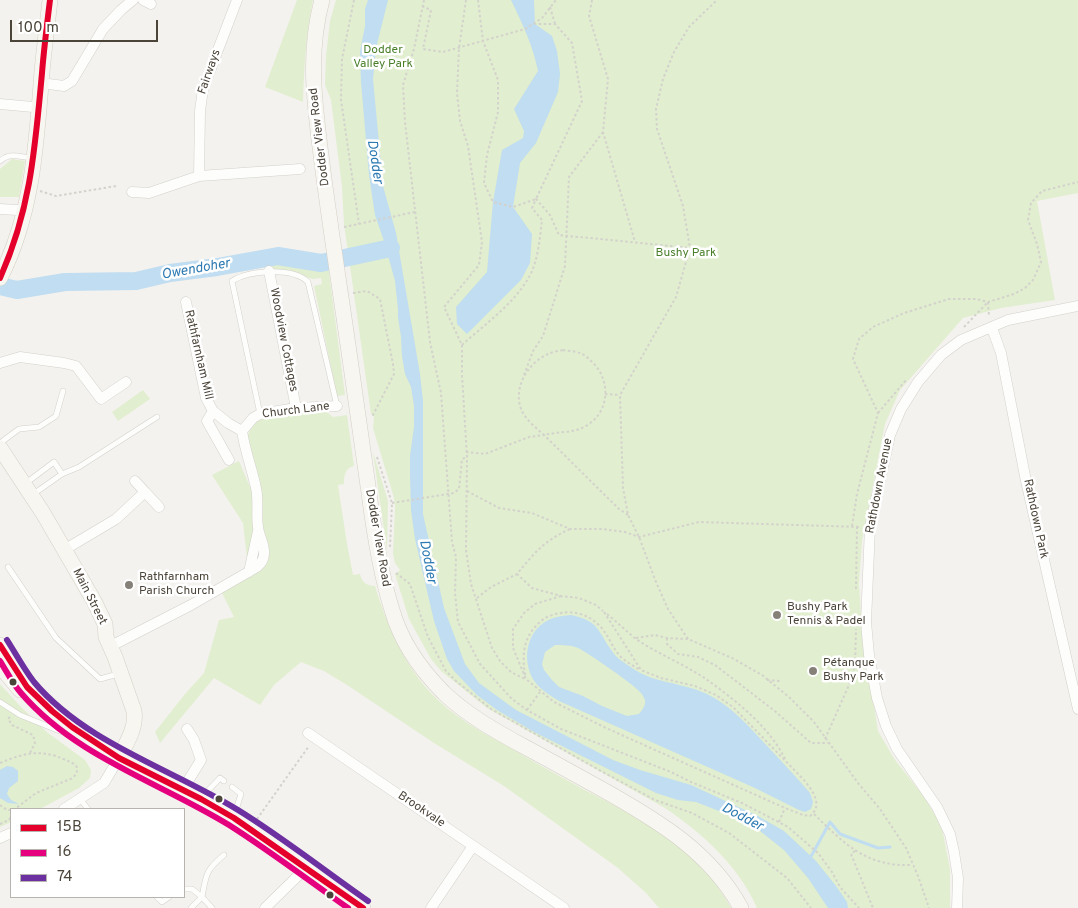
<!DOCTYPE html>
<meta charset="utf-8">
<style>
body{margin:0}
#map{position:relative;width:1078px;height:908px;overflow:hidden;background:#f4f2ee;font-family:Overpass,sans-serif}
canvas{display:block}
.legend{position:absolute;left:10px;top:808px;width:175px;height:90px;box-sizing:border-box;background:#fff;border:1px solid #b7b4b0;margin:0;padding:6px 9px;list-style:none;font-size:15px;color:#4b4439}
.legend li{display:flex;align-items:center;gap:10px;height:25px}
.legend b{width:25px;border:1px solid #b7b4b0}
.scale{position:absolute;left:10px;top:20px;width:148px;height:22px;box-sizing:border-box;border:2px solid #4b4439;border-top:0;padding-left:6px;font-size:15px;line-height:18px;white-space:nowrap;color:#4b4439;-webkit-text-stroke:4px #fff;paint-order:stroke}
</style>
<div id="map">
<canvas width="1078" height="908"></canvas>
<ul class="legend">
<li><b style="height:6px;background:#e4002b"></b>15B</li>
<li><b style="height:6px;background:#e5007d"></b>16</li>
<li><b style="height:6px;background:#6c30a1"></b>74</li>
</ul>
<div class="scale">100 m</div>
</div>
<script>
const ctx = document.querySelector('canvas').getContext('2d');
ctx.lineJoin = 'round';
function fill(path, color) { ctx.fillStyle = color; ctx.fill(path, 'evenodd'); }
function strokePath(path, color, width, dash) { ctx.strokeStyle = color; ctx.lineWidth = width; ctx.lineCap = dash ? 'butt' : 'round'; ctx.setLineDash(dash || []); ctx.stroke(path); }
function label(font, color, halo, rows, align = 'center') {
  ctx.font = font + ' Overpass,sans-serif'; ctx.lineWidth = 5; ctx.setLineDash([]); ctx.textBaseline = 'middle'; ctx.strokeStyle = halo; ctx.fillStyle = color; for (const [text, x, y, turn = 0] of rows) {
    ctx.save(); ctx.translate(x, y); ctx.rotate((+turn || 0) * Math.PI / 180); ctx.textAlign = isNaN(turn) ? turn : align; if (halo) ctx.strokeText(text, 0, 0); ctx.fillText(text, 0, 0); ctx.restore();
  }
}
const green = new Path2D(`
 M297,0h16c-7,34 -9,67 -10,102l-38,-15z
 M336,0h742v193l-41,8 18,99 -54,8 -38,10 -63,72 -15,34 -23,117 -3,43 3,46 16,101 17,29 30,38 11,19 7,16 7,36v39h-193c-18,-42 -55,-75 -92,-100l-178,-100 -46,-37 -10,-12 -22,-40 -14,-45 5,-4 -5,-7 -2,-9 2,-47 -1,-9 -21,-70 1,-11 -3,-3 -27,-190 -2,-37 -11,-87 -6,-15 1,-29 4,-35z
 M12,159l13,2 -6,36h-19v-28z
 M278,258l34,8 16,-1 17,130 -8,1 -23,-110 8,-2 -1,-6 -8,1 -44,-11z
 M143,390l7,9 -32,22 -6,-9z
 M327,412l6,5 14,-2 7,51c-9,2 -10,9 -10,18l-6,1 9,59 6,31 7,-1c2,8 6,12 15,12 12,39 27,75 55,106 21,23 51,40 77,54 25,15 51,29 76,43 56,29 118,62 148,119h-72l-13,-15 -28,-25 -114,-82 -70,-43 -87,-58 -23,-14 -23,-9 -27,23 -14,20 -46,-27 -54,65 -5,-11 30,-38 19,-21 15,-53 15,-3 -13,-26 28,-15 -6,-53 -31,-48 27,-14 14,33 8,30 -15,-84c3,-8 6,-18 15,-22 14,-7 49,-5 66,-6z
 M373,452l15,49 -1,50z
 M0,684l20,22 28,27 37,27 6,10 -1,8 -11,10 -39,21h-29v13l-11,5z`);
const water = new Path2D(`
 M368,0h20l-12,48 -3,31 10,107 13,47 24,141 3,27v113l21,94 21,56 14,19 37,27 97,50 27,10 51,15 67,31 26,15 32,30 20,25 11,16 1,6h-20l-20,-30 -24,-28 -24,-19 -36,-18 -28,-11 -18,-2 -22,-7 -122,-61 -37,-22 -20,-15 -23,-24 -7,-12 -13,-38 -19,-82 -4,-29 -1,-36v-18l4,-29v-21l-3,-19 -6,-13 -3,-18 -1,-19 -3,-20v-8l-3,-28 -11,-40 -9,-26 -6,-40 -8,-93 -1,-30 5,-26v-17z
 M511,0h23l1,24 17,12 5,15 3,23 -2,18 -22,51 -16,20 -7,44 19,27 -2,29 -9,17 -54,54 -10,-10 -1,-17 31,-35 6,-70 9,-52 21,-12 1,-7 -10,-22 24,-38c-5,-26 -16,-48 -27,-71z
 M571,615c28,6 26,15 41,36 4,7 13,12 20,17 23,16 50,14 75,26 25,12 43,34 62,54 14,15 28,30 41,45l3,9 -2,7 -6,3 -6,-2 -44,-22 -196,-87c-8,-5 -18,-11 -24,-19 -13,-18 -10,-48 10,-60 8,-5 17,-6 26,-7zM555,645c8,0 16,0 23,3 9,4 58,38 63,45 2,2 3,5 4,7 1,6 -3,10 -6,14l-12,2 -25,-10 -19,-10 -24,-9 -7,-7 -8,-10 -2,-6 3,-12z
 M7,766l6,1 5,4v10l-9,7 -2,6 4,6 8,4 -11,-1 -8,-5v-28z`);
const stream = new Path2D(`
 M14,293l3,-3
 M809,860l21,-38 10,12 38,14 12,-1`);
const river = new Path2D(`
 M0,286l17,4 48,-8 71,-1 34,-8 47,-6 61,-11 43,7 70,-15`);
const path = new Path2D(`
 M354,0l-12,59 -1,41 18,124
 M424,0l-10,49 -11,36 2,37 25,220 11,51 11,149 4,15 -1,36 3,29 22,42 32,35 15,11 34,19 110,43 20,10 51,21 46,24 30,26 14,19 8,15 19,21
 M466,0l-7,48 -2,45 3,28 8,25 14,96 -3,23 -35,42 18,38v30l5,82 -1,93 5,34 21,64 8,13 11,11 14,7
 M478,0l5,41 15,39v32l-11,43 -3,28 9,19 20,5 23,-8 46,-98 -10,-58 -17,-19h-20
 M592,0l-3,16 19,63 -5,53 32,110
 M422,6l9,4 -8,39 20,3 82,-23 17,-11 14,-18
 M550,7l5,17
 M40,191l16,5 60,-10
 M344,227l71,-15
 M353,293l14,-2 13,8 13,65 1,10 -22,43
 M988,302l1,15
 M964,327l24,-25
 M462,345c23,-21 52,-41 67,-68 9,-15 11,-40 13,-57l-10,-12 4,-9 14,16 9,20 131,13
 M563,350c6,1 13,1 19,4 3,1 6,4 9,7 19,16 20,48 -2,63 -14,10 -30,7 -45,11 -8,-7 -19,-16 -23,-26 -8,-22 7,-46 27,-55 4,-2 10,-3 15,-4z
 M524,375l9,-24 10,-15 22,-70 4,-89 34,-45
 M605,394l15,1
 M878,413l29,-34
 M466,452l19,2 44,-17 15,-2 75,74 9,6
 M377,457l15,46 -2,44
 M467,491l32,17 33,5 38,16h32l23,3 14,5 60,-15 162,5
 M852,526l5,-32 21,-81 -25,-54 6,-20 14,-12 31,-14 45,-14h27l12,3 26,-8 11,-6 8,-8 8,-18 -4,-18 -9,-24 3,-17 11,-12 36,-9
 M570,529c-26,12 -35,23 -53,45l15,14 29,8 18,2 17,7 7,6
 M396,573l14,11 18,53 18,34 10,10 35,28 108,61 56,30 37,13 37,20 58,45 24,30
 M856,589l1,-62
 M561,596l-26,8 -11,9 -11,16v19l13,31 28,23 52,26 179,80 18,7 7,1c14,-11 2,-26 -6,-36l-71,-73 -17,-12 -21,-9 -34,-8 -20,-8 -37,-58
 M477,598l14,-11 26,-13
 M607,614c10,8 19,17 29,25 22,15 48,25 70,40 29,21 63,47 79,80
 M636,638l19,-3 12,3 21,1 44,19 30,17 27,22 25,25 44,61 22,26 26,39 12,28 11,32
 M667,638v6l11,10 20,3 17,8 61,47 35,31h17
 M688,639l-20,-30 -12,-27 -17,-45 -11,-22 -5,-27 -3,-93 56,-98 14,-49 -7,-42 -26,-77 -1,-20 7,-30 11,-27 15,-25 28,-27
 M848,666l7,-4
 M525,675c-3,-21 -2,-38 15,-53 5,-5 13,-8 21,-9 16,-3 33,4 43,18 6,8 9,18 17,26 5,5 13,9 19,13
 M767,680l13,1
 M527,710l13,-18
 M10,717l-2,2 4,6 21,10 2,8 -5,10
 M825,739l24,-54 6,-20 1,-36
 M0,763c31,-13 46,-14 76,2 2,6 1,8 -3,13l-37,15 -21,16
 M0,805l7,5h4
 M814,814c30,30 53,53 98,51
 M257,819l52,-73
 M779,822l6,-14
 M0,824l9,-4 2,-4
 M855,851l-4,3 22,54`);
const lane = new Path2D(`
 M0,161c10,-9 20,-4 32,-3
 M260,414l-28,-133c17,-11 61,-14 76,1l29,124
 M0,443l19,-14 20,-2 17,-11 7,-25
 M62,474l17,-7 78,-50
 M26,483l28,-21 8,12 -30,21
 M8,567l48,71 44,41 18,-5
 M0,702l20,13 47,19
 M232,787l9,7 -7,22
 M201,798l19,-20 4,3
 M81,800l7,9
 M184,889h8l10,8c4,-23 4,-27 22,-42
 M157,897l5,5 7,-5
 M191,908l11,-11 10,11`);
const street = new Path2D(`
 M143,0l8,4
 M41,83l23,3 8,-5 31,-52 18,-19 12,-10
 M0,104l33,3
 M199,176l1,-65 3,-22 34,-89
 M132,192l17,1 50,-17 101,-7
 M0,209l17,1 7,3
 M269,271l27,137
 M186,302l20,96 7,13 -6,10 22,39
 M992,328l9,25 25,128 52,228
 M0,363l20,-6 44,6 12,3 25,33 25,-17
 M213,411l15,12 14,8
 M135,481l10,11
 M64,550l52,-31 29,-27 14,15
 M249,572l9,-41
 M111,646l80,-41 66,-38c4,-4 7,-7 7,-13 1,-10 -5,-17 -6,-27 -2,-12 1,-26 -2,-39 -4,-19 -11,-37 -14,-57l11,-13 7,-4 36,-6 41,-2
 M308,733l256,175
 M183,789l18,-29 -7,-20 -7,-11
 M64,809l40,-26 15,-25
 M0,838l11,-5
 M265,908l41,-40
 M431,908l42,-62
 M957,908l1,-30 -4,-26 -4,-18 -13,-27 -40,-58 -11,-23 -9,-28 -8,-43 -3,-33 4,-95 20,-92 11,-26 17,-27 23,-27 20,-15 47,-20 70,-14`);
const secondary = new Path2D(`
 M322,0c-15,54 -7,108 0,163 8,63 18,126 27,189 7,47 13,94 20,141 5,39 11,79 23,117 9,32 29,60 52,83 23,22 53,39 81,54 28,15 55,30 82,45 53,30 104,61 134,116
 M0,278c31,-61 36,-127 41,-194 2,-28 6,-56 9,-84
 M0,448l43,65 51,88 11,23 1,13 9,20 19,54c3,17 -8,32 -15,47
 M0,645l27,42 25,24 20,16 47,31 82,41 33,19 129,90
 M0,666l20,24`);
const pathBridge = new Path2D(`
 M392,503l62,-10 5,-4 3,-30 5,-2`);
const bus1 = new Path2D(`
 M0,278c31,-69 35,-131 42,-205 2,-25 5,-49 8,-73
 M0,645l27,42 25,24 20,16 47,31 82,41 33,19 129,90`);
const bus2 = new Path2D(`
 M0,661c7,11 13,23 21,32 55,64 138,89 208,132 41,26 79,55 119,83`);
const bus3 = new Path2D(`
 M7,640c9,14 17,29 27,42 51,61 138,87 204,128 44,27 87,61 130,91`);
const markers = [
 [129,585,5,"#868178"],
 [777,615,5,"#868178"],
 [813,671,5,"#868178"],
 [13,682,4.5,"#4b4439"],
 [219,799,4.5,"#4b4439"],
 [330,895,4.5,"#4b4439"]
];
const parkNames = [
 ["Dodder",383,51],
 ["Valley Park",383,65],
 ["Bushy Park",686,254]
];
const streetNames = [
 ["Fairways",210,72,-71],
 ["Dodder View Road",320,137,-97],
 ["Woodview Cottages",283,340,79],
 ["Rathfarnham Mill",198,355,77],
 ["Church Lane",296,411,-7],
 ["Rathdown Avenue",880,486,-79],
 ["Rathdown Park",1035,519,78],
 ["Dodder View Road",377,538,80],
 ["Main Street",89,597,63],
 ["Brookvale",421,810,34]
];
const poiNames = [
 ["Rathfarnham",139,578],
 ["Parish Church",139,592],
 ["Bushy Park",787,608],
 ["Tennis & Padel",787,622],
 ["Pétanque",823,664],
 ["Bushy Park",823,678]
];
const waterNames = [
 ["Dodder",374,162,81],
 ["Owendoher",196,270,-10],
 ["Dodder",427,562,79],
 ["Dodder",742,818,28]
];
fill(green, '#e1eecf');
fill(water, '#c0ddf1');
strokePath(stream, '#c0ddf1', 3);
strokePath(river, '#c0ddf1', 18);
strokePath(lane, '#d2d0cb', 6);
strokePath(street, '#d2d0cb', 11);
strokePath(secondary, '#d3cfc5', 16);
strokePath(path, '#d3d2cc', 2, [2.5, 2.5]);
strokePath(lane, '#fdfdfc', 5);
strokePath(street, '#fdfdfc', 10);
strokePath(secondary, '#f7f6f1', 15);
strokePath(pathBridge, '#d3d2cc', 2, [2.5, 2.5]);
strokePath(bus1, '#e4002b', 6);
strokePath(bus2, '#e5007d', 6);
strokePath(bus3, '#6c30a1', 6);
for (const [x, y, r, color] of markers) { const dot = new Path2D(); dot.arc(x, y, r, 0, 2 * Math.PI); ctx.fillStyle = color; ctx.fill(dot); strokePath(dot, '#fff', 2); }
label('12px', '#4a7f2a', '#fff', parkNames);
label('12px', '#4b4439', '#fff', streetNames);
label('12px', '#4b4439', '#fff', poiNames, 'left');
label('italic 14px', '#2e7ab2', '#fff', waterNames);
</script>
